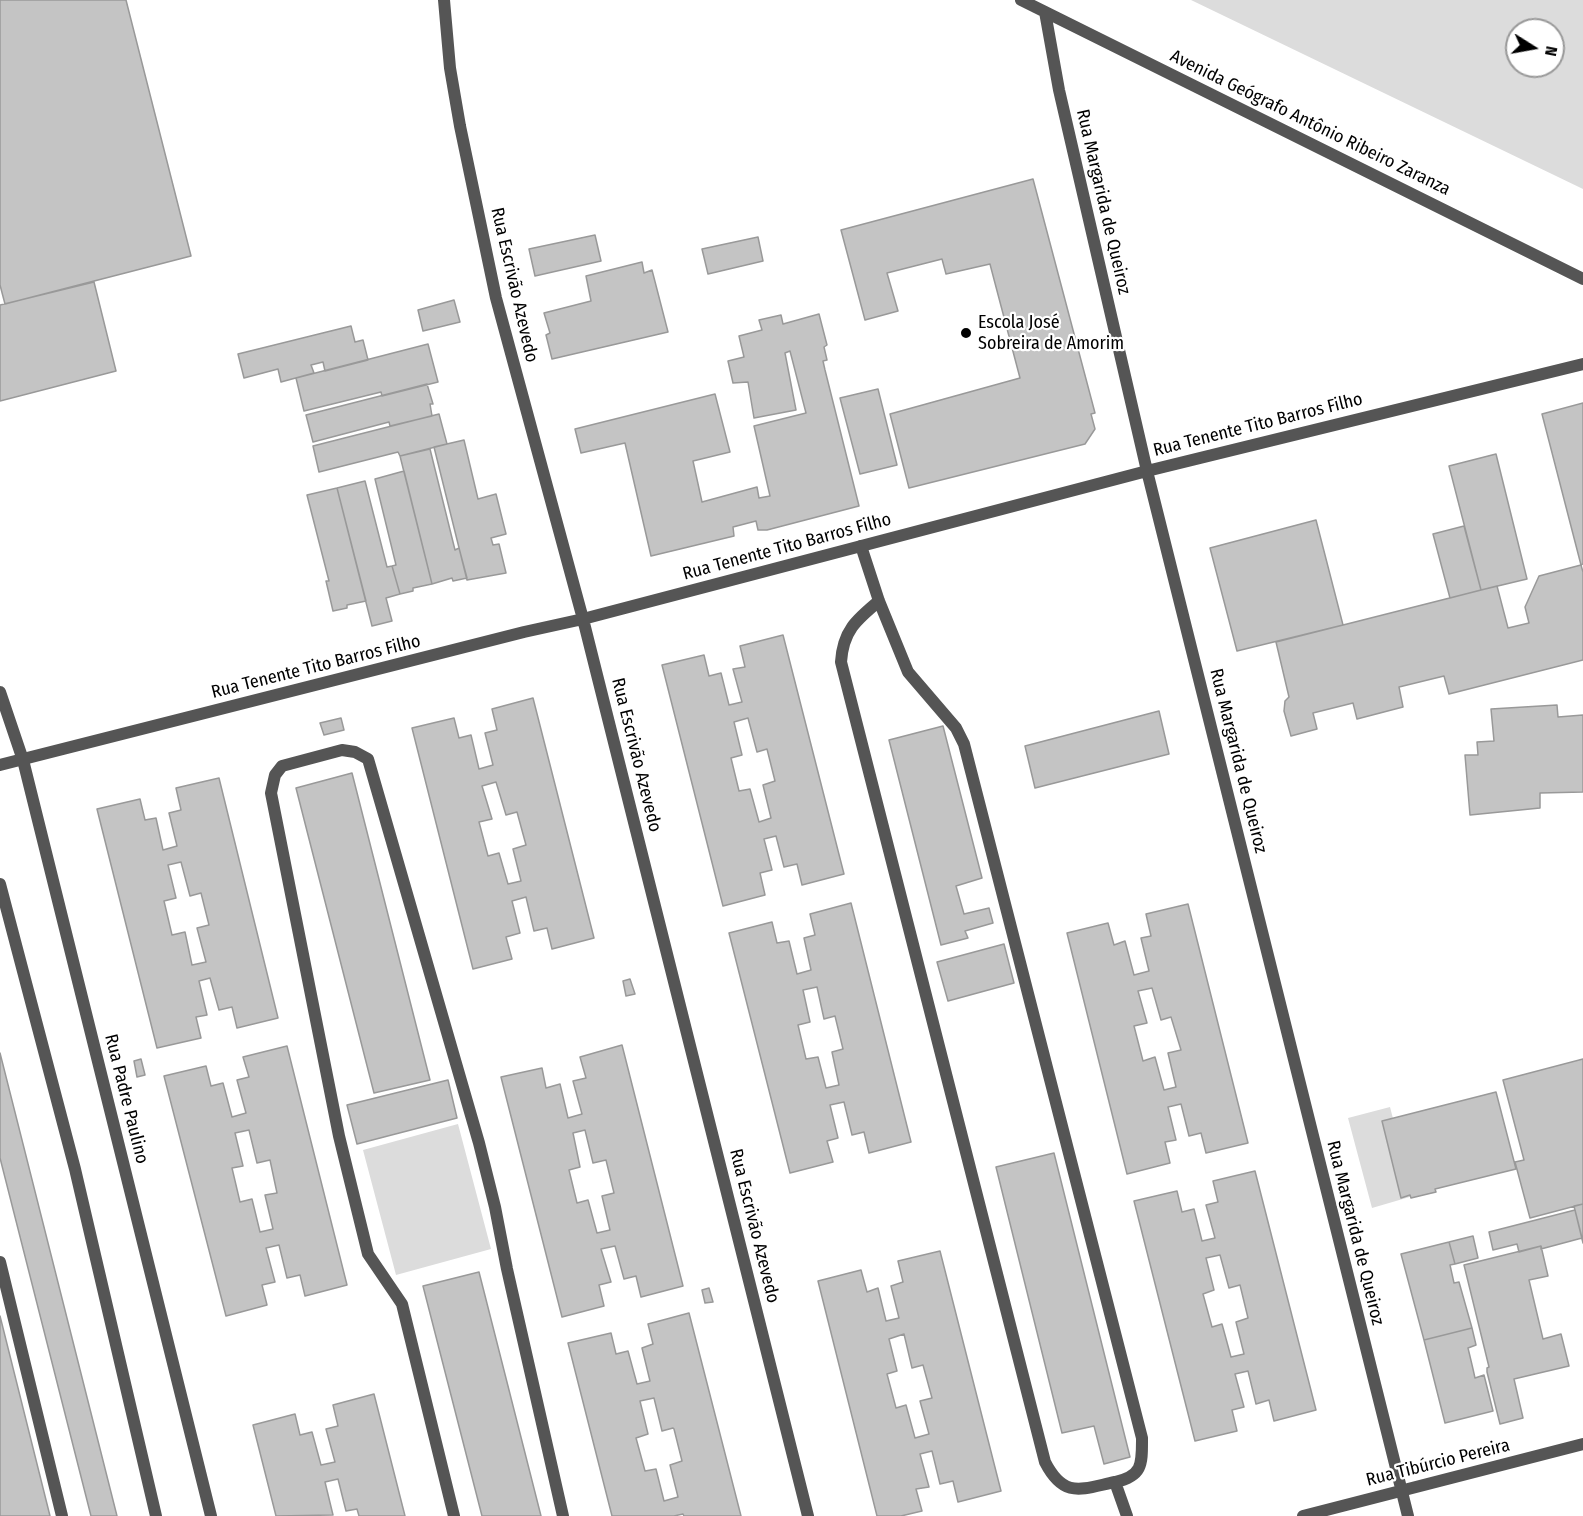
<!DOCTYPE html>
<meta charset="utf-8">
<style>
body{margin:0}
#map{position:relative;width:1583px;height:1516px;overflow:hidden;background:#fff;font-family:"Fira Sans Condensed",sans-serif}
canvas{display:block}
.north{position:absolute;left:1505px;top:18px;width:60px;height:60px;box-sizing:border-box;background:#fff;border:2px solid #999;border-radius:50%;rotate:101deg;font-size:16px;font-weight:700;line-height:24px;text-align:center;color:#000}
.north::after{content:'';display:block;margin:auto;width:21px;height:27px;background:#000;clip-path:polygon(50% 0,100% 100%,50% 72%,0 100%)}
</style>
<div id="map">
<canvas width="1583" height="1516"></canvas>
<div class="north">N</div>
</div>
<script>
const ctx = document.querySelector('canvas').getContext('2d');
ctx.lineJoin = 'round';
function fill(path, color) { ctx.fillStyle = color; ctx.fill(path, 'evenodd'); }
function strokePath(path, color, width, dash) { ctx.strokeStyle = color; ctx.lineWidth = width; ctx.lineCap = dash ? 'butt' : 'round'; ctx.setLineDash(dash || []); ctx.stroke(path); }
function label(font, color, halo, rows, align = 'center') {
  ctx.font = font + ' "Fira Sans Condensed",sans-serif'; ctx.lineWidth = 4.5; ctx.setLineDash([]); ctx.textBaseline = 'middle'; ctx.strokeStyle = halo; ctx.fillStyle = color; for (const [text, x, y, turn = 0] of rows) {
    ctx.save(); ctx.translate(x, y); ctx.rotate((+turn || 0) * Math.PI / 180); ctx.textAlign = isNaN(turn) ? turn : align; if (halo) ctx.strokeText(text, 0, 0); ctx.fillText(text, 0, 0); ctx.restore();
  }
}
const green = new Path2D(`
 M1191,0h392v189zM1517,30h36v36h-36z
 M1390,1107l23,89 -41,12 -24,-90z
 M458,1124l33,125 -95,26 -33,-125z`);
const building = new Path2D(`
 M0,0h126l65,256 -186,48 -5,-19z
 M1033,179l62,234 -4,1 4,15 -10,15 -176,44 -19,-74 130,-36 -29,-110 -1,-4 -44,10 -4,-15 -55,14 11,38 -33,9 -24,-90z
 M595,235l6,26 -66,15 -6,-27z
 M758,237l5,24 -55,13 -6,-25z
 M642,262l2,11 8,-3 16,62 -116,27 -6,-24 4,-2 -6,-20 47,-12 -5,-25z
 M94,282l22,89 -116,30v-96z
 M454,300l6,22 -37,9 -5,-21z
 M819,314l8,31 -3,2 3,13 -4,1 2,9 34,136 -92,24h-9l-2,-9 -23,6 1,9 -83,20 -26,-113 -44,10 -6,-24 140,-35 15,58 -37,9 9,41 55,-15 2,11 11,-2 -16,-70 52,-13 -16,-62 -5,2 11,57 -42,8 -6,-36 -15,1 -5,-22 16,-4 -5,-21 23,-6 -3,-10 22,-5 2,9z
 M351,326l4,16 8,-2 5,20 -43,11 -2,-9 -12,3 3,8 -33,9 -3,-13 -34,9 -6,-24z
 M428,344l10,38 -56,14 -1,-4 -77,19 -8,-33z
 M427,384l6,20h-3l2,12 -42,10 -1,-4 -76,20 -7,-27z
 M878,389l19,76 -37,9 -20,-76z
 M1583,403v161l-2,1 -39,-151z
 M439,414l8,30 -47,12 -2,-4 -79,20 -6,-26z
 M464,440l14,59 18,-5 10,40 -15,4 2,7 6,-1 7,29 -39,7 -33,-133z
 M430,449l25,101 4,-2 8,30 -14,3 -1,-3 -20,6 -32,-128z
 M1496,454l31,125 -46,11 -32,-124z
 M404,471l28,113 -19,4v3l-13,3 -8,-28 4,-1 -21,-86z
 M365,481l22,86 5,-1 8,28 -14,4 6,23 -20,5 -35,-138z
 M337,488l29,113 -19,4v3l-14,3 -7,-30h3l-22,-86z
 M1316,520l27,105 -106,26 -27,-103z
 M1464,526l17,64 -31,8 -17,-64z
 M1581,565l2,7v88l-134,34 -5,-18 -45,11 4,20 -46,12 -4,-16 -40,10 4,16 -26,7 -7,-25 1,-10 4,-4 -13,-55 221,-56 11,42 21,-5 -4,-16 14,-31z
 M783,635l61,239 -42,11 -5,-21 -13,3 -8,-31 -12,3 8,31 -12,3 5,22 -42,11 -61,-241 42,-10 5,21 12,-3 8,32 13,-3 -9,-33 12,-2 -5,-21zM748,718l9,34 10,-3 8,32 -12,4 8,33 -12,4 -9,-33 -11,2 -8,-33 11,-3 -8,-33z
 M533,698l61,240 -42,11 -5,-21 -13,3 -8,-34 -14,4 8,32 -14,4 6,22 -39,10 -61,-241 42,-10 5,20 12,-3 8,34 14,-4 -8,-32 12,-3 -5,-21zM496,782l10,33 11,-3 9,33 -13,4 8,32 -13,3 -9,-31 -11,3 -9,-34 13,-3 -10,-33z
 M1557,705l1,12 25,-2v77l-43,1v15l-70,7 -5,-60h13l-1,-13 17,-1 -3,-32z
 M1159,711l10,43 -134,34 -10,-42z
 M341,718l3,12 -20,5 -4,-12z
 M943,726l39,152 -26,8 8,28 25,-6 4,15 -28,8 3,7 -27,7 -52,-205z
 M352,773l78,307 -56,13 -78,-305z
 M219,778l59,240 -41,10 -5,-21 -13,3 -9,-32 -11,3 8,34 -11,2 5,21 -44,10 -60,-239 43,-10 5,21 11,-2 7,32 14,-4 -8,-33 12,-3 -5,-22zM181,862l9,34 11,-3 8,32 -12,3 9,34 -14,3 -7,-33 -13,3 -8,-34 12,-3 -8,-33z
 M851,903l60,239 -42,11 -5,-21 -12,3 -8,-33 -14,3 8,33 -11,3 6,21 -43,11 -61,-240 43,-11 5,21 12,-2 8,33 14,-4 -7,-32 11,-3 -5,-21zM817,987l7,32 11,-3 8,33 -11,3 7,33 -13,3 -8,-31 -12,2 -8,-34 12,-3 -7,-32z
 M1188,904l60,239 -42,10 -5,-20 -12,3 -8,-32 -13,3 8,33 -11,2 5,21 -43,11 -60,-241 41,-10 6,22 11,-4 9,34 15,-4 -8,-33 10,-2 -5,-22zM1152,988l9,32 10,-3 10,33 -13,3 8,34 -12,3 -9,-33 -12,4 -9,-35 13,-3 -9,-32z
 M1004,944l10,39 -66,18 -11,-39z
 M630,979l5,15 -9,2 -3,-15z
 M622,1045l61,241 -42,11 -5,-21 -12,3 -9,-33 -14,3 10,33 -12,3 5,21 -42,11 -61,-240 41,-9 4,20 14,-4 8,34 14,-4 -9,-33 13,-3 -6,-21zM585,1130l8,33 13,-3 8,33 -12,3 8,34 -13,3 -9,-33 -11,3 -8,-33 11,-3 -7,-34z
 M287,1046l60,239 -42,11 -5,-21 -13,3 -8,-33 -13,3 9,34 -13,3 5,20 -41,11 -62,-240 42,-10 5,20 12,-3 9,34 14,-4 -9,-33 12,-3 -6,-20zM249,1130l8,33 13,-3 7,33 -12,2 8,34 -13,3 -8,-33 -12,3 -8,-34 11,-2 -8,-33z
 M0,1053l117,463h-26l-91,-358z
 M141,1059l4,16 -8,2 -3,-16z
 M1583,1059v145l-53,14 -15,-56 9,-2 -21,-80z
 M448,1080l9,38 -100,26 -10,-39z
 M1496,1092l20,77 -81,20 1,3 -25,6 -1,-3 -9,3 -19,-77z
 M1054,1153l76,304 -26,7 -10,-38 -32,7 -66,-266z
 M1255,1171l61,239 -42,11 -5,-21 -13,4 -8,-33 -13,3 9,33 -12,3 5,21 -42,10 -61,-240 43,-10 5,21 12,-3 8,32 13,-3 -9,-33 12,-3 -5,-21zM1220,1255l9,33 11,-3 8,33 -12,4 8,32 -13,3 -9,-33 -10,3 -9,-33 11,-4 -8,-32z
 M1583,1204v39l-9,-37z
 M1575,1210l7,28 -41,11v-3l-22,6 -2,-8 -24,6 -4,-18z
 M1473,1236l5,22 -23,6 -6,-22z
 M1449,1242l6,22 -5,1 4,18 5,-1 13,46 -48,12 -23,-86z
 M1541,1246l7,30 -19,4 14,59 18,-5 8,32 -55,13 9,39 -23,6 -13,-52v-4l2,-1 -25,-102z
 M940,1251l61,240 -43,11 -5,-21 -13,3 -8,-33 -12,3 9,33 -13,2 6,22 -21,5h-24l-59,-235 43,-11 6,22 11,-4 8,33 13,-3 -8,-32 12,-4 -5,-21zM904,1334l8,34 11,-3 9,33 -12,3 9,33 -14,4 -9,-33 -10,3 -9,-34 10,-3 -8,-32z
 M479,1272l62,244h-59l-59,-230z
 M709,1288l4,14 -8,1 -3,-13z
 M689,1313l52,203h-57l-1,-2 -9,2h-62l-44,-173 43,-10 5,21 12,-3 9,33 13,-3 -8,-33 11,-4 -5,-20zM654,1398l8,33 11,-3 1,1 8,32 -12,4 8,32 -14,4 -8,-32 -11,2 -9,-33 12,-4 -8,-33z
 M0,1316l50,200h-50z
 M1472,1328l4,17 -8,3 5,21 2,9 9,-3 9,36 -48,12 -21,-83z
 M374,1394l31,122h-46l-2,-7 -11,2 -8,-32 -13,3 8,33 -57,1 -23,-91 42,-11 5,21 12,-3 9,33 14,-3 -9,-33 12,-3 -5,-21z`);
const lane = new Path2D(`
 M861,546l18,55 29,71 48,56 8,16 178,694c0,26 1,38 -27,44
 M879,601c-23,19 -36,30 -38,61l204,800c19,37 36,27 70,20l12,34
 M0,1262l62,254
 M454,1516l-52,-212 -34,-50 -29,-118 -68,-343 4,-18 7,-9 60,-16 13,2 13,7 111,384 16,64 12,62 56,247`);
const street = new Path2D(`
 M444,0l6,68 10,58 36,172 87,321 225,897
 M1021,0l562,279
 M1045,12l14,78 88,381 261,1045
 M0,692l23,68 188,756
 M0,765l524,-133 59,-13 564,-148 436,-107
 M0,884l75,285 81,347
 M1303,1516l280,-72`);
const markers = [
 [966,333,6,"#000"]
];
const streetNames = [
 ["Avenida Geógrafo Antônio Ribeiro Zaranza",1310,123,26],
 ["Rua Margarida de Queiroz",1103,202,77],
 ["Rua Escrivão Azevedo",514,285,77],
 ["Rua Tenente Tito Barros Filho",1258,425,-14],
 ["Rua Tenente Tito Barros Filho",787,547,-15],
 ["Rua Tenente Tito Barros Filho",316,667,-14],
 ["Rua Escrivão Azevedo",636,755,76],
 ["Rua Margarida de Queiroz",1238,761,76],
 ["Rua Padre Paulino",126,1099,76],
 ["Rua Escrivão Azevedo",754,1226,76],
 ["Rua Margarida de Queiroz",1355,1233,76],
 ["Rua Tibúrcio Pereira",1438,1463,-14]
];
const poiNames = [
 ["Escola José",978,323],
 ["Sobreira de Amorim",978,344]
];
fill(green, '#dcdcdc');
fill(building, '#c4c4c4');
strokePath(building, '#999', 1.5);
strokePath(lane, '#555', 12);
strokePath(street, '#555', 12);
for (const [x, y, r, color] of markers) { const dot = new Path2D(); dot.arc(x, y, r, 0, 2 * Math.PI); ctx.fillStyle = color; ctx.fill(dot); strokePath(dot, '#fff', 2); }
label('18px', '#000', '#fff', streetNames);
label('18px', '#000', '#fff', poiNames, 'left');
</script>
